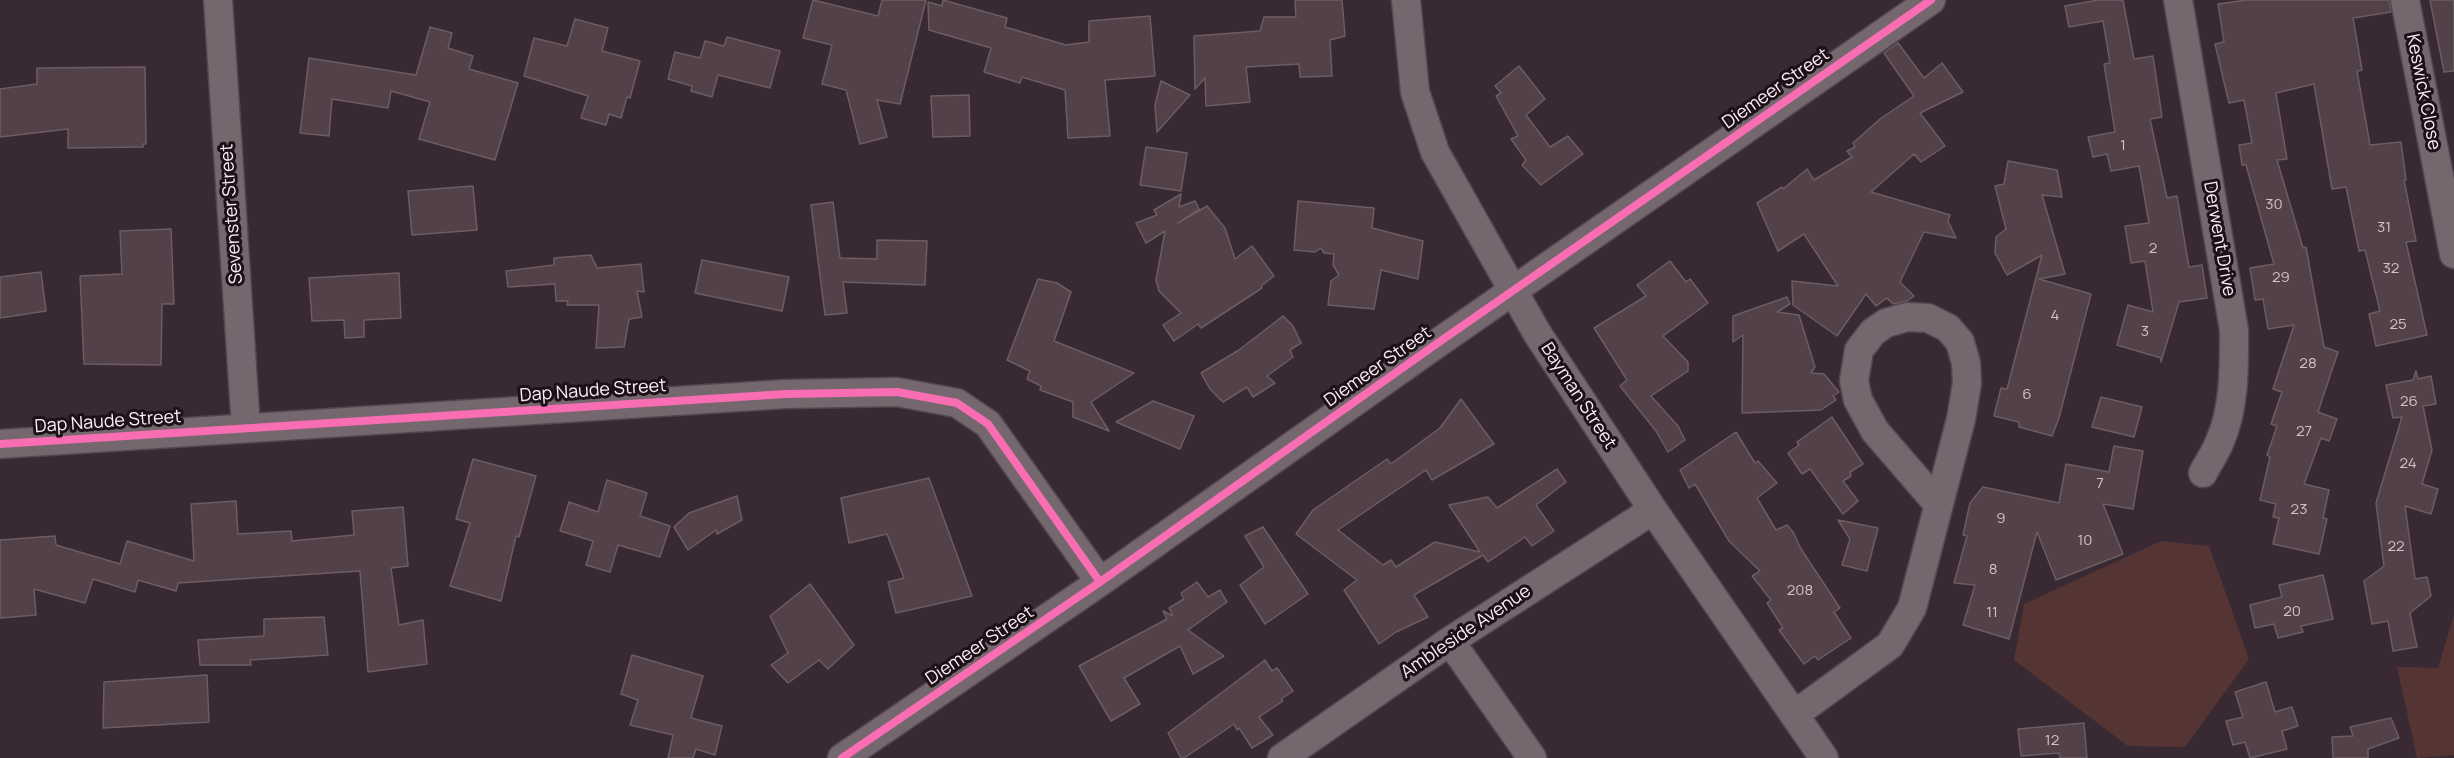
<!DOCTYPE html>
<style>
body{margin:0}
canvas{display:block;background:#382932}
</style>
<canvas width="2454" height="758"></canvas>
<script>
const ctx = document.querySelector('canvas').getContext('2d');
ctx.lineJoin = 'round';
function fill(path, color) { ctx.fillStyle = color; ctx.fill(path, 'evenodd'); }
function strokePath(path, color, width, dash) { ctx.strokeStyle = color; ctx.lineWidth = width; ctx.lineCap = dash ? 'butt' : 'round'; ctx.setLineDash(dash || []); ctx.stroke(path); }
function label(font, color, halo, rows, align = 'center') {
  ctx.font = font + ' Manrope,sans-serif'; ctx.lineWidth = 6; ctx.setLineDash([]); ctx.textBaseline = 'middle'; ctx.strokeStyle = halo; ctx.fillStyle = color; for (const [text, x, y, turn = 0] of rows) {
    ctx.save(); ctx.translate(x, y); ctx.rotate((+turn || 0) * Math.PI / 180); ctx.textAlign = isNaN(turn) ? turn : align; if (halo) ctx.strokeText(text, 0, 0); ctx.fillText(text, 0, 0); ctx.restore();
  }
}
const green = new Path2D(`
 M2161,541l48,5 40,113 -64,88 -57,-1 -114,-86 10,-56z
 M2454,615v140l-37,3 -20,-91 41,1z`);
const building = new Path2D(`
 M813,0l65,16 4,-16h44l-26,104 -23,-4 10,37 -27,7 -14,-54 -24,-6 10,-39 -29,-7z
 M943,0l64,18 -2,9 61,18 23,-3v-21l61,-5 5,60 -50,4 5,56 -42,2 -3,-48 -43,-13 -2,6 -36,-11 7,-24 -62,-18 -1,-28 14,4z
 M1295,0h47l3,36 -15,4 2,36 -32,1 -1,-13 -53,3 4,35 -44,4 -1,-28 -10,11 -1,-53 66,-5 4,-14h32z
 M2098,0h25l11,59 19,-3 9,61 -12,2 17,79 10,-2 12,71 13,-2 5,33 -28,4 -18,60v-4l-44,-13 11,-40 25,7 -8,-51 -14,2 -6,-37 24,-3 -10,-57 -28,5 -4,-17 -14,3 -5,-20 27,-5 -11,-68 6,-1 -7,-42 -34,6 -4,-21z
 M2247,0h142l2,12 -38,6 9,52 -5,1 13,74 31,-3 5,38h-2l12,61 -10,1 21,93 -51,11 -7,-32 11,-3 -15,-61 -6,1 -13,-64 -14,2 -18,-105 -38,9 11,66 -10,1 26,88 3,-1 18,100 14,5 -20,60 19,7 -8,22 -8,-3 -17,46 25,6 -6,28 4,1 -8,35 -46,-10 6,-26 -6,-1 3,-13 -16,-4 10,-43 -3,-2 10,-29 -6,-2 11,-32 -9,-3 21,-64 -26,4 -5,-30 -8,1 -5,-32 24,-4 -28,-99h-4l-3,-20 13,-2 -8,-43 -15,3 -14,-59 9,-2 -6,-38z
 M2430,0h24v71l-10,1z
 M575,19l33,9 -6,23 38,10 -10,37 -3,-1 -6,21 -12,-4 -3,11 -25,-7 7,-22 -64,-20 10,-38 33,8z
 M430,27l22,6 -4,15 25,8 -4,13 49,14 -23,77 -76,-21 11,-37 -39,-11 -3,17 -56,-9 -3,37 -29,-3 9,-75 107,17z
 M727,37l53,14 -10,37 -52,-13 -6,22 -21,-6 1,-5 -24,-7 7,-27 25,6 5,-17 19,5z
 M1898,43l26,35 18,-15 21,29 -43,21 25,33 -24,16 -7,-8 -43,38 79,23 -2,6 8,17 -32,-6 -24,50 14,14 -7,5 -14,3 -6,-6 -11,8 -10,-12 -29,42 -44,-31 -1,-24 46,5 -34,-52 -26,17 -21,-48 25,-16 1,2 24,-20 7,11 38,-23 -5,-6 8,-4 -2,-4 27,-24 34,-23 -30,-43z
 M1519,66l26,33 -19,16 24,32 18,-11 15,18 -42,31 -19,-20 4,-5 -15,-21 7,-3 -22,-40 5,-3 -6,-7z
 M145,67l1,77h-3v3l-75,1v-19l-68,8v-48l37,-5v-16z
 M1161,81l29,14 -33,37 -2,-27z
 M969,95l1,41 -37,1 -2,-41z
 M1146,147l41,6 -6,38 -41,-6z
 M2008,161l49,9 5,27 -20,-2 23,79 -26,5 52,15 -32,124 -7,18 -33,-9v-5l-25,-6 7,-28 6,1 35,-134 -35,20 -12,-22 1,-16 10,-8 -11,-43 9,-2z
 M473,186l4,44 -65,5 -4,-44z
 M1181,194l-2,13 16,-6 4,8 -21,14 29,-17 18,22 10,31 17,-13 22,30 -13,10 1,2 -61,40 -3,-4 -24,17 -11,-16 18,-12 -22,-22 -3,-11 9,-49 -19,12 -10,-20 21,-8 -3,-5z
 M1298,201l76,7 -2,20 51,13 -5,38 -37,-9 -7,39 -46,-4 3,-24 8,-6 -6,-10 1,-11 -10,-1 -3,-5 -6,4 -21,-2z
 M833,202l7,56 37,1v-19l50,1 -2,44 -82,-3 4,31 -22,2 -14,-110z
 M171,229l3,75h-12l-1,61 -77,-1 -4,-88 42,-2 -2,-43z
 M591,255l6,13 44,-4 3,28 -7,-1 5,26 -13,2 -5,28 -28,1 3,-43h-32l1,-4h-12l-1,-17 -47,3 -2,-16 48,-6v-7z
 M702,260l87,17 -7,34 -87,-18z
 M1670,261l16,21 4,-3 18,24 -45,33 25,26v9l-37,25 27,30 7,14 -17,12 -12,-21 -36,-45 7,-6 -33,-52 52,-32 -9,-11z
 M41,272l5,39 -46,7v-41z
 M399,273l2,45 -37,2v17l-19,1 -1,-18 -32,1 -3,-43z
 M1038,279l19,4 14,9 -17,49 80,32 -43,29 18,29 -36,-14v-15l-33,-12 1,-4 -14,-7 3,-8 -23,-11z
 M1787,297l3,7 -13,8 22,3 16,52 -4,6 13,1 15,18 -6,4 3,4 -15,10 -79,3 1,-78 -10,7v-26z
 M1283,316l10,10 8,17 -11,7 3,7 -26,19 8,7 -22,14 -6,-10 -24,15 -13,-13 -9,-16 38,-23z
 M2416,371l2,8 13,-3 5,28 -13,2 9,44 -10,34 16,5 -7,25 -26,-8 10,73 12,-2 4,19 -21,17 7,34 -24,4 -5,-30 -16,3 -8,-43 20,-15 -8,-63 26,-86 -9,1 -7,-33 27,-5z
 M2101,397l41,10 -8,30 -42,-10z
 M1461,399l33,45 -62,36 -6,-10 -88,60 45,35 8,-5 5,7 39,-25 45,10 -31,-47 39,-8 9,11 60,-39 9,13 -30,23 18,26 -22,15 -7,-9 -37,25 -5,-7 -69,40 14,22 -32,15 -17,12 -35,-54 13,-10 -61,-46 17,-24 74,-51 4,5 49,-36z
 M1153,401l41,15 -14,33 -64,-27z
 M1832,417l31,47 -13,8 1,4 -8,5 15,20 -15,13 -33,-45 -8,5 -14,-21 11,-8 -2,-3z
 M1736,432l19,31 3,-2 19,22 -20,15 19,32 11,-5 6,7 8,17 39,59 -6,4 17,26 -33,22 -3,-4 -11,8 -25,-34 4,-2 -16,-25 4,-3 -19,-24 8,-5 -31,-30 -34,-57 -6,4 -9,-18z
 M2114,446l29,5 -10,58 -30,-5 20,50 -67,26 -19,-48 -28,107 -46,-14 12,-40 -21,-2 13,-47 -4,-1 7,-32 13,-16 76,16 7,-39 43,8z
 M473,459l63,17 -17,61 -3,-1 -15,65 -51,-15 20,-63 -14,-4z
 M929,478l43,118 -76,17 -8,-31 16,-4 -17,-44 -38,9 -8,-45z
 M607,480l40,13 -7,23 30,10 -10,31 -42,-12 -8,27 -24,-7 7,-24 -33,-10 9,-29 29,10z
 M737,496l5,24 -25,14 -1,-4 -28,20 -14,-23 15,-14z
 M236,501l2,33 53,-3 1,10 62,-6 -2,-24 51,-4 5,59 -17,2 8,57 24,-5 4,44 -59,8 -8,-101 -182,12 -2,8 -38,-11 -3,12 -42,-13 -8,24 -51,-14 2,26 -36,3v-78l55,-4 1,9 64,19 7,-23 67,20 -3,-57z
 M1838,520l40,8 -11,43 -25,-6 8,-26z
 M1263,527l45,67 -43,30 -25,-39 24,-18 -19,-31z
 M2323,575l10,44 -32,7 2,6 -25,6 -4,-14 -19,4 -5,-23 32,-8 -3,-12z
 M1197,582l11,15 12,-7 7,12 -39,28 36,26 -31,18 -13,-28 -56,32 16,26 -29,17 -32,-55 88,-47 -4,-8 10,5 -4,-8 15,-9 -3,-6z
 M810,584l44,61 -26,24 -9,-9 -31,23 -17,-18 17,-12 -18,-37z
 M324,617l4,38 -78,5 1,5h-51l-2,-25 66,-4v-17z
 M632,655l71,21 -12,42 31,8 -7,29 -19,-6 -3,9h-25l5,-23 -43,-10 8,-25 -17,-6z
 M1265,660l7,11 5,-3 16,23 -12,8 2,2 -24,16 14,18 -21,13 -13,-20 -2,2 -3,-6 -50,34h-3l-13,-25z
 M207,675l2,47 -106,6 1,-46z
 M2266,682l9,30 17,-5 6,19 -16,5 5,18 -37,9 -5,-16 -12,3 -7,-24 17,-4 -8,-25z
 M2391,718l8,20 -31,11v9h-35l-1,-21 21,-1 -3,-9z
 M2084,723l3,35h-27l-1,-5 -38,3 -3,-27z`);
const minor = new Path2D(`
 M218,0l28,428
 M1406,0l9,92 20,60 102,181 116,177 171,248
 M2178,0l56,330c0,36 1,77 -14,111 -4,11 -12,22 -17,32
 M2405,0l49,254
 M0,444l786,-50 111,-2 60,11 31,21 112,158
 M1450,641l82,117
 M1794,715l96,-70 22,-37 49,-189 6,-36 -1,-20 -6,-21 -12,-14 -20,-10 -21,-1 -21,6 -13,9 -14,18 -5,31 4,19 17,31 63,73
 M842,758l258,-176 332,-235 499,-347
 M1282,758l168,-117 203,-131`);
const cycleway = new Path2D(`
 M0,444l786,-50 111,-2 60,11 31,21 112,158
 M842,758l258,-176 332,-235 499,-347`);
const numberNames = [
 ["1",2123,146],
 ["30",2274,205],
 ["31",2384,228],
 ["2",2153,249],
 ["32",2391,269],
 ["29",2281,278],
 ["4",2055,316],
 ["25",2398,325],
 ["3",2145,332],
 ["28",2308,364],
 ["6",2027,395],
 ["26",2409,402],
 ["27",2304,432],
 ["24",2408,464],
 ["7",2100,484],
 ["23",2299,510],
 ["9",2001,519],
 ["10",2085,541],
 ["22",2396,547],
 ["8",1993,570],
 ["208",1800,591],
 ["20",2292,612],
 ["11",1992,613],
 ["12",2052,741]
];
const streetNames = [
 ["Diemeer Street",1776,89,-35],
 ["Keswick Close",2423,92,79],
 ["Sevenster Street",232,214,-94],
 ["Derwent Drive",2219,239,80],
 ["Diemeer Street",1378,367,-35],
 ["Dap Naude Street",593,391,-4],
 ["Bayman Street",1578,396,57],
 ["Dap Naude Street",108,422,-4],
 ["Ambleside Avenue",1466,632,-34],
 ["Diemeer Street",980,646,-34]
];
fill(green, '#553534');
fill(building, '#524148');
strokePath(building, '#6b5d62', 1.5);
strokePath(minor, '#54464e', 31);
strokePath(minor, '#74676e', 28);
strokePath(cycleway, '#f96db3', 8);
label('15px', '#d4c1ca', null, numberNames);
label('18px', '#ffecf6', '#1d1118', streetNames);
</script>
